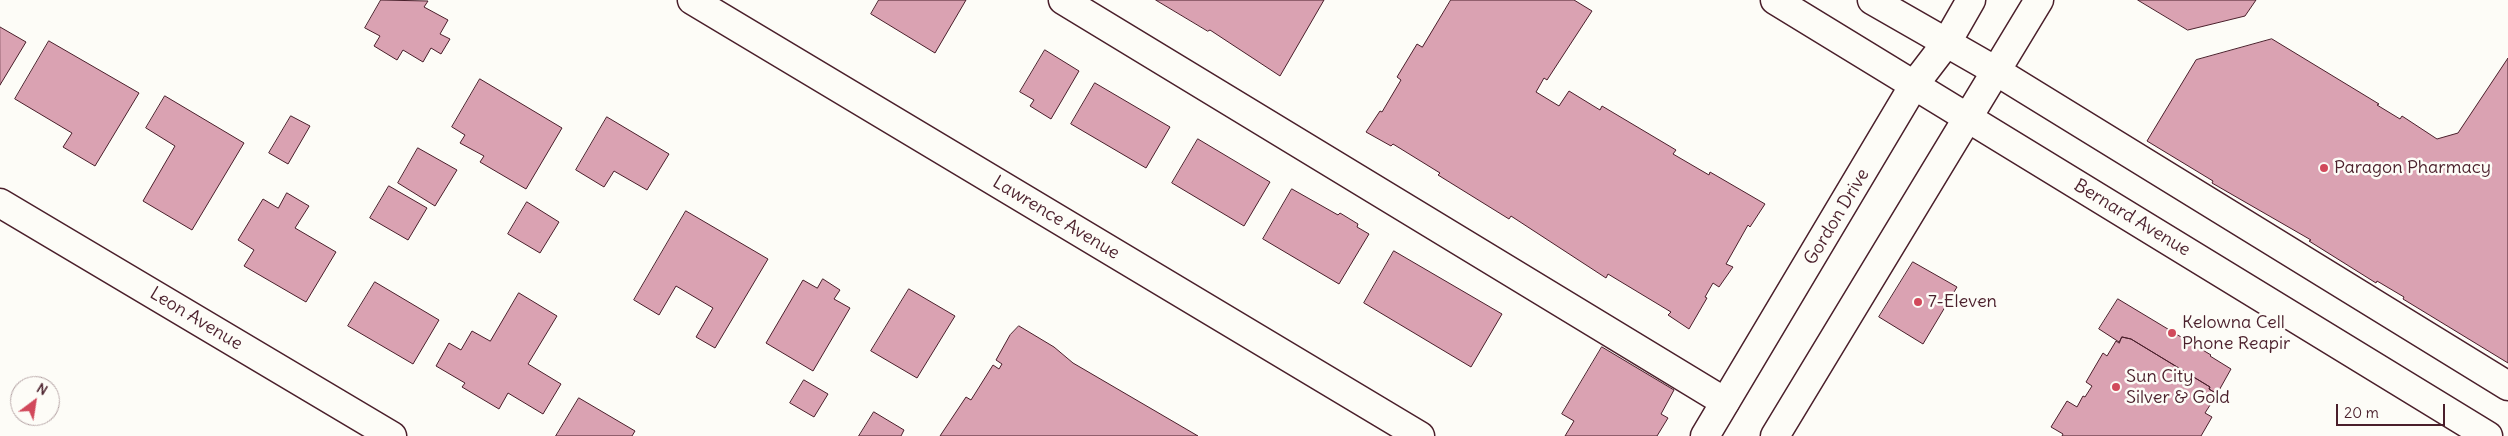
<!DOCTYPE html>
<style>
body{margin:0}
#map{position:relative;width:2508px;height:436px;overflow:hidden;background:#fdfcf7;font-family:Delius,sans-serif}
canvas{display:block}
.north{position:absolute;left:10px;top:376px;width:50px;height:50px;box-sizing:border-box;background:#fdfcf7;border:1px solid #b5a4a5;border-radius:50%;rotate:31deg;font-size:14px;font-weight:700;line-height:20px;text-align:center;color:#4a1f2b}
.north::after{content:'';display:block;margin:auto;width:18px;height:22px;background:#d1495b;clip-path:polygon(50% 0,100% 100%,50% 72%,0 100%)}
.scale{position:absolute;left:2336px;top:404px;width:109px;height:22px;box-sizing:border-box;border:2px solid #4a1f2b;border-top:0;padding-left:6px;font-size:15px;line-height:18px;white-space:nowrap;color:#4a1f2b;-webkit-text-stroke:4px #fdfcf7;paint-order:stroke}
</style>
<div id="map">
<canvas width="2508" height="436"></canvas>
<div class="north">N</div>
<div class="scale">20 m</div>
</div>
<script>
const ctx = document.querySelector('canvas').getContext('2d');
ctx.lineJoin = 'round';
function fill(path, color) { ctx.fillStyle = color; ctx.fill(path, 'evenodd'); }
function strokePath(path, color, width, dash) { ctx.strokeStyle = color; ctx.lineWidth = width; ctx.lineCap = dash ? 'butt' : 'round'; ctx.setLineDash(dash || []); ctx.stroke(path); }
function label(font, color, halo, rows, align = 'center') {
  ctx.font = font + ' Delius,sans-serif'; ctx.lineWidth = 5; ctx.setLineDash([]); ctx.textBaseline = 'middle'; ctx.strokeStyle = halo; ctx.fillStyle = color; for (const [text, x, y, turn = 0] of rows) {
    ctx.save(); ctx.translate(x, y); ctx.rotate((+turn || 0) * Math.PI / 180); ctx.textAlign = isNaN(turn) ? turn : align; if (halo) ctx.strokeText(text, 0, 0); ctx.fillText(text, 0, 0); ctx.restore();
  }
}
const building = new Path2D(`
 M381,0l47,1 -4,6 24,13 -8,14 10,5 -9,15 -10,-6 -8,14 -20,-12 -6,10 -23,-14 6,-10 -15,-8z
 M879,0h87l-31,53 -64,-39z
 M1156,0h168l-44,76 -70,-46 -2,1z
 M1451,0h123l18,11 -45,69 -3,-2 -8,14 23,14 10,-15 31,19 2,-4 74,44 -3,4 36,21 1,-3 55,32 -15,23 -2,-2 -22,39 7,3 -14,20 -6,-4 -8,14 2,1 -18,31 -21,-14 3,-3 -63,-38 -2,4 -95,-62 -2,3 -71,-44 2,-2 -47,-29 -2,2 -25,-14 14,-21 2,1 19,-32 -4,-3 20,-33 5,3z
 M2138,0h118l-11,16 -57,14z
 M0,27l26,15 -26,43z
 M2272,39l107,65 -2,1 23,14 2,-3 35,23 21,-6 50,-75v305l-105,-64 1,-2 -27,-16 -1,2 -67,-42 2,-1 -99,-57 1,-2 -66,-40 49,-81z
 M49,41l90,52 -44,73 -32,-19 9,-14 -57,-34z
 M1045,50l34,21 -28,48 -21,-13 4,-6 -14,-8z
 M480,79l82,49 -36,61 -46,-27 4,-6 -24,-13 5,-8 -13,-8z
 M1095,83l75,44 -24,41 -75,-44z
 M165,96l79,47 -52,87 -49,-29 32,-55 -29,-18z
 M291,116l19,10 -22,38 -19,-11z
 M607,117l62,37 -22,36 -33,-19 -10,16 -28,-17z
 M1198,139l72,43 -26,44 -72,-43z
 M418,148l39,22 -22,36 -37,-23z
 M389,186l38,22 -19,32 -38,-22z
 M1292,189l46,26 2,-2 18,11 -1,3 12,7 -30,50 -76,-45z
 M287,193l22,13 -14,22 41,24 -30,50 -62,-36 10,-16 -16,-10 25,-41 15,9z
 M527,202l32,20 -19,31 -32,-19z
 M686,211l82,48 -53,89 -19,-11 17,-29 -37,-22 -17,29 -25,-15z
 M1394,251l108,63 -31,53 -107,-64z
 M1913,262l44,25 -34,57 -44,-27z
 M823,279l17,11 -6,9 16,9 -37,63 -47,-28 37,-63 14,8z
 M375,282l64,38 -26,44 -65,-38z
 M909,289l46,27 -38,62 -46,-27z
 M519,293l38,23 -29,48 33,20 -18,30 -35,-21 -9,16 -37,-22 3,-4 -29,-17 13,-23 12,7 11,-19 18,10z
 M2118,299l93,56 -1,1 21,13 -14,25 -8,-5 1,-2 -79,-48 -9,-2 -3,5 -20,-13z
 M1019,326l35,21 19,16 125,73h-258l26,-39 5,3 22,-35 6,4 3,-5 -6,-4 14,-25z
 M2122,337l9,2 79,48 -1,2 8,5 -12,19 7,4 -11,19h-139l1,-2 -12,-7 16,-26 10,6 6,-11 2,1 7,-11 -6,-4 17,-29 4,3 9,-15 3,2z
 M1602,347l72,43 -13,24 7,4 -11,18h-92l9,-15 -12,-7z
 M804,380l24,14 -14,23 -24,-14z
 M579,398l56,33 -3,5h-76z
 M874,412l30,18 -3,6h-42z`);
const minor = new Path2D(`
 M692,0l728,436
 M1063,0l662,402
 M1775,0l713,436
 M1872,0l124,71 512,315
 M0,203l392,233`);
const major = new Path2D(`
 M1705,436l209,-351 33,-43 24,-42
 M1775,436l264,-436`);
const markers = [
 [2324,168,5,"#d1495b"],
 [1918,302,5,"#d1495b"],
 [2172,333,5,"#d1495b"],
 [2116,387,5,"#d1495b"]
];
const poiNames = [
 ["Paragon Pharmacy",2334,168],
 ["7-Eleven",1928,302],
 ["Kelowna Cell",2182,323],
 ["Phone Reapir",2182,344],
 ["Sun City",2126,377],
 ["Silver & Gold",2126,398]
];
const streetNames = [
 ["Gordon Drive",1837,217,-59],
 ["Lawrence Avenue",1056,218,31],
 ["Bernard Avenue",2132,218,31],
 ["Leon Avenue",196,319,31]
];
fill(building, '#daa2b2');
strokePath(building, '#4a1f2b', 1);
strokePath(minor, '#4a1f2b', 31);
strokePath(major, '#4a1f2b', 31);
strokePath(minor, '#fdfcf7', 28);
strokePath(major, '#fdfcf7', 28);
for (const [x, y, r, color] of markers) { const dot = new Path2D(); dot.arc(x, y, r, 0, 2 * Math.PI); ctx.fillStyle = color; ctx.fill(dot); strokePath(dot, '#fdfcf7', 2); }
label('18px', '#4a1f2b', '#fdfcf7', poiNames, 'left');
label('18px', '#4a1f2b', '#fdfcf7', streetNames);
</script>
